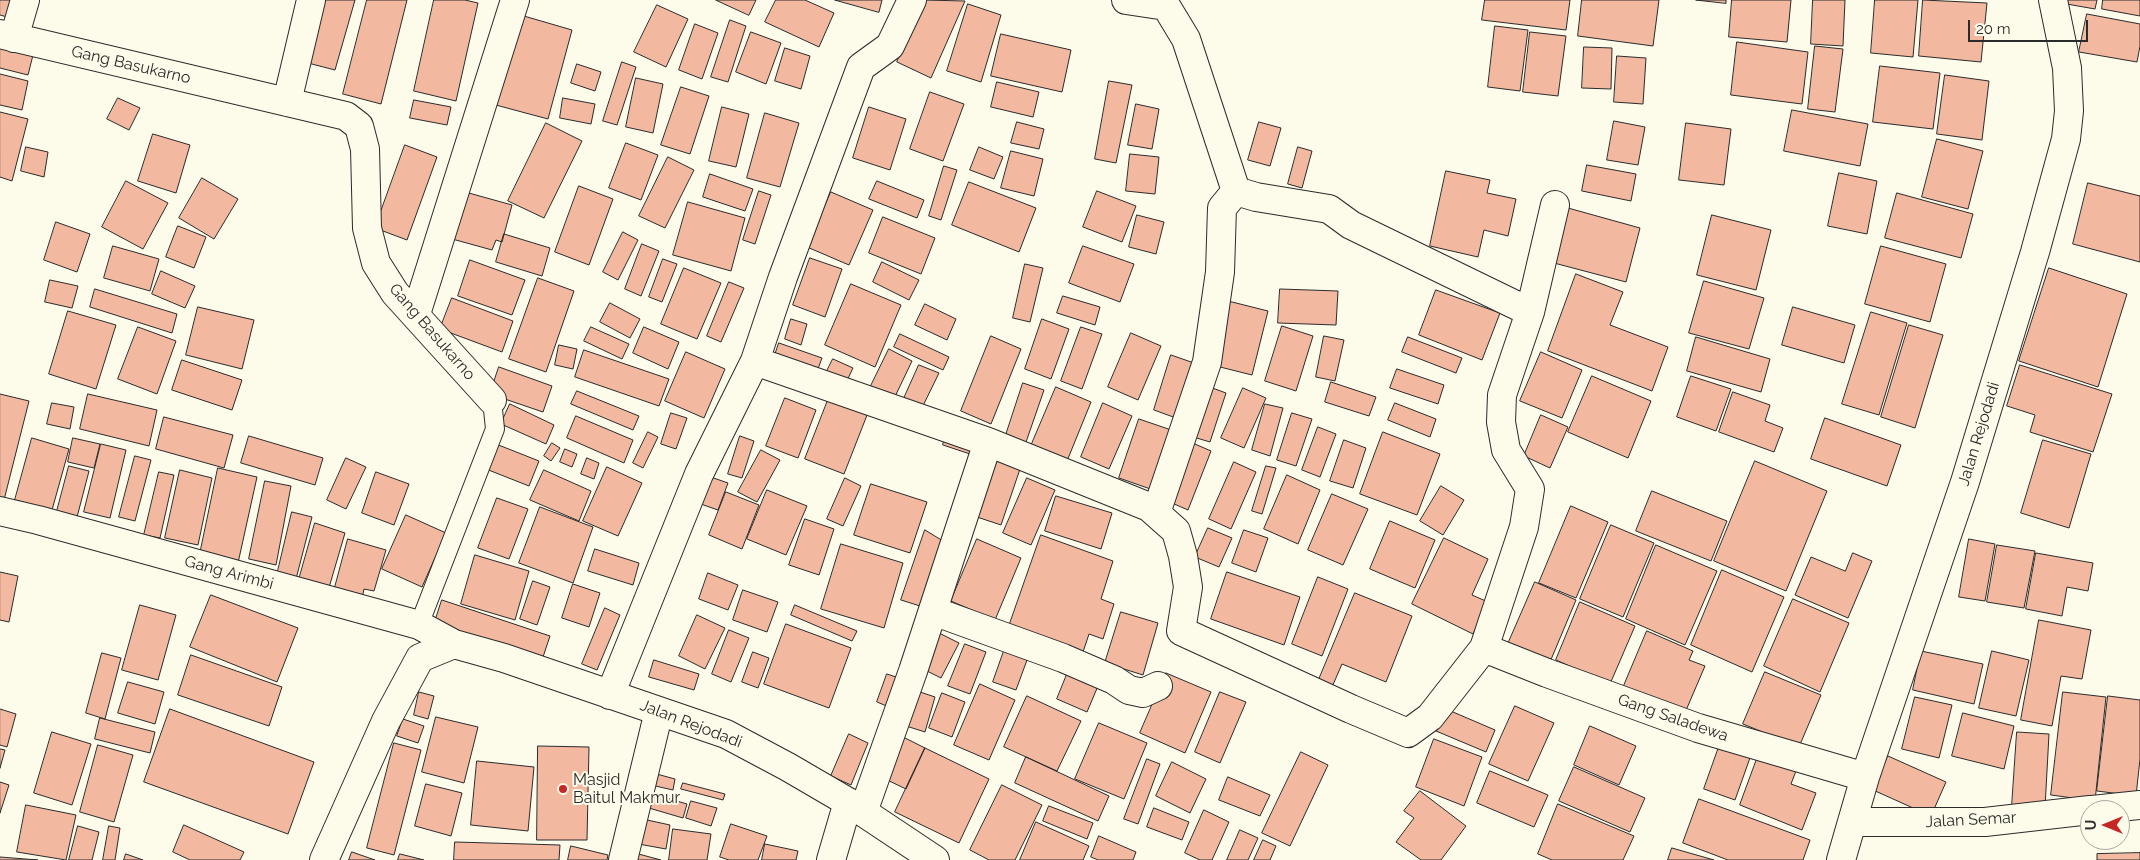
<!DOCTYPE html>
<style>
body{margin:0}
#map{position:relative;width:2140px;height:860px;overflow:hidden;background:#fdfbea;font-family:Raleway,sans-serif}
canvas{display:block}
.north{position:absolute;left:2080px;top:800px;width:50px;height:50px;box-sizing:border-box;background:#fdfbea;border:1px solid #a9a89e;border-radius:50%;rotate:270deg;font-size:14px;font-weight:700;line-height:20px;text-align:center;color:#2b2b2b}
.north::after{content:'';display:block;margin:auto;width:18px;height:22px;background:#c62828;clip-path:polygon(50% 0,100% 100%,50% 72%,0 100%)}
.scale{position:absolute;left:1968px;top:20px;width:120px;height:22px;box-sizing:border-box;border:2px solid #2b2b2b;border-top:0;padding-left:6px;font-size:15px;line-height:18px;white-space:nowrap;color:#2b2b2b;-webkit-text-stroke:4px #fdfbea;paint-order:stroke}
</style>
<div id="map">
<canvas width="2140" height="860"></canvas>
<div class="north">U</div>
<div class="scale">20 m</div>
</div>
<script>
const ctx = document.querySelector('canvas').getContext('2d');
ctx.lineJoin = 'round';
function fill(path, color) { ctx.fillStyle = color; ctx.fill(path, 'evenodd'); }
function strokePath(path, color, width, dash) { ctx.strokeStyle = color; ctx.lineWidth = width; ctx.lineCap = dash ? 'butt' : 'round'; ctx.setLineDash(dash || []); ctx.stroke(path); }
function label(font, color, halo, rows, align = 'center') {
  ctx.font = font + ' Raleway,sans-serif'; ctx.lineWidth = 4; ctx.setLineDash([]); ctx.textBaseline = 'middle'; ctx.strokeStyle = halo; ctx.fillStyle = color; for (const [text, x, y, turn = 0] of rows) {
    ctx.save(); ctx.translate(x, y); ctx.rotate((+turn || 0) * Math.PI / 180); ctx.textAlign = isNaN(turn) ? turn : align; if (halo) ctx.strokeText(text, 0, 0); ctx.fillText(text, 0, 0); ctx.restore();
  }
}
const building = new Path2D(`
 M0,0h11l-4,17 -7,-2z
 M321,0h34l-20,70 -31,-8z
 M367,0h40l-26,104 -38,-10z
 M434,0h31l13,3 -22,98 -42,-10z
 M716,0h40l-7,15z
 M776,0h29l29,13 -15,34 -54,-25z
 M835,0h47l-3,12z
 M924,0l41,1 -34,77 -34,-16z
 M1485,0h85l-4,30 -84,-10z
 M1582,0h77l-6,46 -75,-10z
 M1696,0h30v3z
 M1732,0h59l-4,42 -58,-5z
 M1813,0h32l-2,46 -32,-2z
 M1875,0h43l-5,57 -42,-4z
 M1923,0l64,3 -6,59 -62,-6z
 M2061,0h36l-2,9 -34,-6z
 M2103,0h37v16l-38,-7z
 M968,4l33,11 -20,67 -34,-11z
 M657,5l31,14 -22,48 -32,-15z
 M517,14l55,16 -24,89 -56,-15z
 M2087,14l53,10v22l-3,16 -58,-10z
 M730,20l16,6 -18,56 -17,-5z
 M695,24l23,9 -16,46 -23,-9z
 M1495,26l33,4 -8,61 -32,-4z
 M751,32l30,11 -15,41 -30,-12z
 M1530,32l36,4 -8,60 -35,-4z
 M1001,34l70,16 -9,42 -71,-16z
 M0,42l34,9 -6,24 -28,-7z
 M1737,42l71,10 -6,52 -71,-9z
 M1815,46l28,3 -8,63 -27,-3z
 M1584,47l28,1 -1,41 -29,-1z
 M785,48l25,8 -9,33 -26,-8z
 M1617,56l29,2 -3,46 -29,-2z
 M622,62l14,5 -19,58 -14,-4z
 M577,64l24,8 -6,19 -24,-8z
 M1880,66l60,7 -7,56 -60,-7z
 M0,74l28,7 -6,29 -22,-5z
 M1945,75l44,6 -7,59 -45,-6z
 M636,78l27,6 -10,49 -27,-6z
 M1109,81l23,4 -16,78 -21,-4z
 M997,82l42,10 -6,25 -42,-10z
 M681,87l28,9 -19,58 -29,-9z
 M930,92l34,12 -21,57 -33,-12z
 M118,98l22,10 -11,22 -22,-11z
 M563,98l32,6 -4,20 -31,-6z
 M414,100l37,7 -4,18 -37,-7z
 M1136,104l23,5 -7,40 -24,-4z
 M722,107l27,7 -13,53 -27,-6z
 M869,107l37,12 -16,51 -37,-12z
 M1792,110l76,14 -8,42 -76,-15z
 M0,112l28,7 -16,62 -12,-4z
 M765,113l34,10 -19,64 -33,-9z
 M1614,121l31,6 -7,38 -31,-5z
 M1017,122l27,7 -5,20 -28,-6z
 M1259,122l22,6 -11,38 -22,-6z
 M546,123l36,18 -38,77 -36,-17z
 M1686,123l45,6 -7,56 -45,-5z
 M153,134l37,11 -14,48 -38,-12z
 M1937,139l46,12 -15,58 -46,-12z
 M626,143l32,12 -17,45 -32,-12z
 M405,145l32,12 -30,83 -32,-12z
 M26,147l22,5 -4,25 -23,-6z
 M979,147l24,10 -9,22 -24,-9z
 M1298,147l14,4 -10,37 -14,-4z
 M1011,151l32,8 -9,37 -33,-8z
 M1130,154l29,3 -4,37 -29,-3z
 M668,157l26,13 -29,58 -26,-12z
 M1587,165l49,9 -5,27 -49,-10z
 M944,166l13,4 -16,50 -12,-4z
 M1446,171l44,9 -3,13 29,6 -8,37 -24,-6 -6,27 -48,-11z
 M1839,173l38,8 -10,53 -39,-8z
 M710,174l43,15 -8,22 -42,-14z
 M202,178l36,21 -24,40 -35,-21z
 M126,181l42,22 -25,46 -41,-22z
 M877,181l47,19 -7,18 -48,-19z
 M969,182l67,26 -17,44 -67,-27z
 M2088,183l52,13v66l-67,-18z
 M579,186l34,13 -24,66 -34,-13z
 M458,190l54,15 -10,37 -6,-2 -4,10 -47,-13z
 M759,191l12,4 -16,49 -12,-4z
 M1097,191l39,15 -14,36 -39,-15z
 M831,192l42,18 -24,55 -42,-18z
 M1897,193l76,21 -12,44 -76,-20z
 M688,202l57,16 -14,53 -58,-16z
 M1568,208l72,20 -14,54 -72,-19z
 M1137,215l27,7 -8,32 -27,-7z
 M1712,215l59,15 -15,60 -59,-15z
 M883,217l52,21 -14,36 -52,-21z
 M56,222l34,12 -13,38 -33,-12z
 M178,226l28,11 -12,31 -28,-11z
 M623,232l15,8 -20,40 -15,-8z
 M504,234l46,14 -8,28 -46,-14z
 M642,244l17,7 -18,45 -16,-7z
 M113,246l46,13 -9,32 -46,-13z
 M1083,246l51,18 -14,38 -51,-19z
 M1881,246l65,18 -16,58 -65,-18z
 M810,258l32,11 -17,48 -32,-12z
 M663,259l14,5 -15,38 -13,-5z
 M470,260l55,20 -13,35 -54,-19z
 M882,262l37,18 -10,20 -36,-18z
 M1025,264l18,4 -13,54 -17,-4z
 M684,268l37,15 -24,56 -36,-15z
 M2049,268l78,26 -29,93 -79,-26z
 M161,271l34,15 -10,22 -33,-14z
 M1576,274l47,18 -13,33 58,22 -16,44 -104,-40z
 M538,278l36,13 -28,81 -37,-13z
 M50,280l28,6 -6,22 -27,-6z
 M1704,281l60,17 -15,51 -60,-16z
 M729,282l15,6 -23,54 -14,-6z
 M851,284l50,21 -26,62 -50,-22z
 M95,289l82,25 -5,19 -82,-26z
 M1280,289l58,2 -2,34 -58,-2z
 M1436,290l64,23 -18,47 -63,-25z
 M1063,296l37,11 -5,18 -38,-12z
 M452,298l61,23 -11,31 -62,-23z
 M1228,301l40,10 -16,64 -40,-10z
 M610,303l30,16 -10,19 -30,-16z
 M925,304l31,15 -9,21 -32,-15z
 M198,307l56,13 -12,49 -56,-14z
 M1793,307l62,18 -11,38 -62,-18z
 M68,311l48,14 -20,64 -47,-15z
 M1871,312l36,11 -28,92 -37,-11z
 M791,319l16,5 -6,21 -16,-6z
 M1042,319l27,10 -18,50 -26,-10z
 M1909,325l34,10 -28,93 -34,-11z
 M1282,326l31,10 -17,55 -31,-10z
 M138,327l38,14 -19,53 -39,-15z
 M591,327l38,17 -7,15 -38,-18z
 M644,327l35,15 -11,27 -35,-16z
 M1081,327l21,7 -20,55 -21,-8z
 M1131,333l30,13 -23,54 -30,-13z
 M900,334l49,23 -6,13 -49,-23z
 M991,336l30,13 -30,75 -30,-13z
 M1324,336l20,4 -9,41 -19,-4z
 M1408,337l54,21 -6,15 -54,-21z
 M1696,337l74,22 -9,33 -74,-21z
 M779,343l43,15 -7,19 -42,-16z
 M559,345l18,4 -4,20 -18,-4z
 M889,349l23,12 -21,44 -24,-11z
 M584,350l85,29 -10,27 -84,-29z
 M686,352l39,17 -21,49 -39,-17z
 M1541,352l41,18 -20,48 -42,-17z
 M1171,355l23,8 -18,55 -22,-8z
 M833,359l20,9 -10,21 -20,-10z
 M182,360l60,20 -10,30 -60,-20z
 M919,365l20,8 -20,41 -18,-9z
 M2020,365l92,29 -19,58 -63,-20 5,-17 -28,-9z
 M499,367l53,19 -9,26 -53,-18z
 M1397,369l47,16 -6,19 -48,-16z
 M1592,376l59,25 -23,57 -60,-26z
 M1691,376l40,13 -15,42 -39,-14z
 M1331,382l45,15 -7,19 -44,-14z
 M1023,383l21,7 -19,55 -20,-7z
 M1207,386l19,7 -16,49 -20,-6z
 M1056,387l35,15 -24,59 -36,-15z
 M1243,388l23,10 -22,50 -23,-10z
 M577,391l62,25 -6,14 -62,-26z
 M1733,392l37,13 -5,16 18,7 -9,24 -55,-20z
 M0,394l29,7 -25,99 -4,-1z
 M88,394l69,16 -8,36 -69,-17z
 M830,395l39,15 -25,64 -39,-15z
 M785,398l31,12 -18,48 -32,-12z
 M52,403l22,4 -4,22 -23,-5z
 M1103,403l29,13 -23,53 -28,-12z
 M1395,403l41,16 -6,18 -42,-17z
 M510,404l44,21 -8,19 -45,-20z
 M1265,404l18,4 -13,48 -18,-6z
 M671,413l16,5 -11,31 -15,-5z
 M1292,413l20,6 -16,47 -19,-6z
 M1541,415l27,12 -18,41 -26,-12z
 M576,416l57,24 -9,23 -57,-25z
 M164,417l69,18 -9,33 -68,-19z
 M1825,418l76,27 -14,41 -76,-27z
 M1139,419l41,14 -21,59 -40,-14z
 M1318,427l18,7 -16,43 -18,-7z
 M648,432l10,5 -15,31 -10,-5z
 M1383,432l57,22 -23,61 -57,-21z
 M249,436l74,22 -8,27 -74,-22z
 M740,436l14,5 -12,37 -14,-4z
 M945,436l37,11 -3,10 -36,-12z
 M32,438l37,11 -17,61 -37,-10z
 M73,438l27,6 -6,24 -26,-6z
 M1344,440l22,8 -13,40 -23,-7z
 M2043,440l48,14 -22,74 -48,-15z
 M1188,441l23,10 -23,59 -23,-10z
 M552,443l8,5 -9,13 -7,-5z
 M101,444l25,6 -16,68 -26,-6z
 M496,444l43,17 -10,25 -43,-17z
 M565,449l12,5 -5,13 -12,-5z
 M761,450l19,10 -23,42 -19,-10z
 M135,456l16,4 -16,61 -16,-4z
 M990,456l31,10 -20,59 -30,-10z
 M346,458l20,9 -20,42 -19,-9z
 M587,458l12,5 -5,16 -13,-5z
 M1755,461l72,30 -41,100 -72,-30z
 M1234,462l22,10 -25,57 -22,-10z
 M69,466l20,5 -13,50 -20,-6z
 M1266,466l10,2 -14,46 -10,-3z
 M607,467l35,16 -24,53 -35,-15z
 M218,468l39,9 -19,86 -38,-9z
 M180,470l32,8 -14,67 -33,-7z
 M544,470l47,21 -12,30 -49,-21z
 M159,472l15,3 -14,63 -16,-3z
 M376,472l33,12 -15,41 -32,-12z
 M702,474l26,9 -10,27 -26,-9z
 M1287,475l33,15 -22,54 -34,-15z
 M845,478l16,8 -18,40 -16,-7z
 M1027,478l28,12 -24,55 -28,-12z
 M265,481l26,5 -15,79 -27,-6z
 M871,484l56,18 -17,51 -56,-18z
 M1441,486l23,14 -21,35 -23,-14z
 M767,490l40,16 -21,49 -39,-16z
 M1652,491l75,30 -16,40 -75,-30z
 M726,492l33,13 -17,44 -33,-14z
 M1332,494l36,15 -25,56 -35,-15z
 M1056,496l56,17 -11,36 -56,-18z
 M497,498l31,11 -19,50 -31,-11z
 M1571,506l37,16 -32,76 -37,-15z
 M540,507l53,20 -20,56 -54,-20z
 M292,512l20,5 -16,62 -19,-4z
 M406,515l40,18 -24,54 -40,-18z
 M805,519l29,10 -15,46 -30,-10z
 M1390,521l45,19 -20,48 -45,-19z
 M315,523l30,10 -17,58 -30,-8z
 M1611,525l43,18 -31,74 -43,-18z
 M1208,528l24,10 -13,29 -24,-10z
 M925,530l18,11 -23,65 -19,-6z
 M1244,530l24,8 -12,34 -24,-9z
 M1041,535l72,26 -12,38 13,5 -11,35 -14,-5 -8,24 -74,-26z
 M1444,538l44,21 -16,36 16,7 -15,32 -61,-30z
 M348,539l38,11 -12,41 -10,-2 -2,10 -28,-8z
 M977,539l44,19 -26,62 -44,-19z
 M1969,539l26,5 -10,57 -26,-4z
 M841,544l62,19 -19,65 -63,-19z
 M1656,545l61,26 -32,74 -59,-26z
 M1997,545l38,6 -11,57 -37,-6z
 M595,549l44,14 -6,22 -45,-14z
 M1853,553l19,8 -24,57 -53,-23 16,-38 34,14z
 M2036,553l57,10 -5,28 -21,-4 -5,29 -36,-7z
 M475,555l54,16 -14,49 -54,-16z
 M1722,570l62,27 -32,75 -61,-27z
 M0,572l18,4 -9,46 -9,-2z
 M1227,572l73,25 -16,48 -73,-26z
 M708,573l30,12 -10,25 -29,-11z
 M1318,577l30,12 -26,67 -30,-12z
 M533,581l17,6 -13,38 -17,-6z
 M1535,582l41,18 -26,62 -42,-18z
 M573,584l27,9 -11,34 -27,-9z
 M743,590l35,12 -11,30 -34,-12z
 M1355,593l57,23 -26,66 -44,-18 -13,30 -14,-5z
 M211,595l87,33 -21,54 -87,-35z
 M1793,599l56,24 -29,69 -56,-26z
 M442,600l108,36 -10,30 -108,-35z
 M1580,602l55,24 -25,58 -54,-24z
 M140,605l36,10 -18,65 -36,-10z
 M795,605l62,26 -5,10 -61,-26z
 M605,608l15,7 -23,55 -15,-6z
 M1121,612l37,11 -15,52 -38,-12z
 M697,615l28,13 -20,41 -26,-13z
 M2039,620l52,10 -9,49 -21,-3 -9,50 -31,-6z
 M786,624l65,24 -22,60 -65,-24z
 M729,630l20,8 -18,44 -19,-8z
 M1647,631l46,20 -4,9 16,6 -21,49 -61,-27z
 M939,633l20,10 -18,35 -20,-10z
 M965,644l21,8 -16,42 -22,-8z
 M1004,651l23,9 -11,30 -23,-8z
 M1921,651l62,13 -9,40 -61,-14z
 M1992,651l37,9 -13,56 -37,-8z
 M753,652l16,6 -11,30 -16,-6z
 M102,653l19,5 -16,61 -19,-6z
 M191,655l91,32 -13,39 -91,-31z
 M654,660l45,14 -5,16 -45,-13z
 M1068,672l30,14 -11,26 -30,-13z
 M1765,672l56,23 -22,52 -56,-23z
 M1166,673l45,19 -26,61 -45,-20z
 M887,674l12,4 -10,29 -12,-5z
 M128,682l36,10 -9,32 -37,-11z
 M980,684l35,16 -26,60 -35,-15z
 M914,690l21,7 -10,35 -22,-7z
 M419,692l15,4 -6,23 -14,-4z
 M1220,692l26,10 -26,61 -25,-11z
 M2063,692l43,5 -11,104 -44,-6z
 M942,693l23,9 -13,35 -23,-9z
 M1027,696l54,25 -24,50 -53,-24z
 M2108,696l32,4v59l-4,37 -39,-5z
 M1915,697l37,8 -13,53 -37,-9z
 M1515,706l39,17 -26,58 -39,-17z
 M0,709l16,5 -9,33 -7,-2z
 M170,709l144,53 -26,72 -144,-52z
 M1446,709l49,21 -9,22 -50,-21z
 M1963,713l51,13 -10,43 -52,-13z
 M436,717l42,10 -14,56 -42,-11z
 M100,718l55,14 -5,21 -55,-14z
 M403,719l21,7 -6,17 -21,-7z
 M1099,723l48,20 -23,56 -49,-20z
 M1590,726l46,20 -17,39 -45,-20z
 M52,732l39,12 -19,61 -38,-12z
 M2017,732l32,2 -4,74 -33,-2z
 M849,734l19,9 -17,42 -20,-9z
 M903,737l22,11 -19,41 -23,-11z
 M1434,739l48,18 -18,49 -48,-19z
 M394,743l27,7 -27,105 -27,-7z
 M1720,744l31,11 -16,45 -31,-11z
 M98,745l35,10 -19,67 -34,-10z
 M538,746l51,1 -2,93h-50z
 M925,748l64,31 -30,64 -64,-31z
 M1761,748l38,15 -8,21 25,9 -14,37 -62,-25z
 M0,749l5,1 -5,18z
 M1301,752l27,13 -38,81 -28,-13z
 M1888,756l58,26 -15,34 -58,-26z
 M1026,757l83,39 -11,25 -83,-38z
 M1147,759l13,5 -22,60 -14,-5z
 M477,761l57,6 -6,64 -57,-6z
 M1172,762l34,17 -16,34 -34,-17z
 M1574,767l71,31 -15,34 -71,-31z
 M1490,771l58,24 -14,32 -57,-24z
 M653,773l22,6 -2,11 -22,-5z
 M1228,777l42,18 -10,21 -41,-16z
 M0,782l9,3 -9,28z
 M683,783l42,11 -2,6 -42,-11z
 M426,784l36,9 -11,43 -36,-10z
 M1002,785l40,20 -27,55h-26l-19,-10z
 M1420,791l46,35 -25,34h-20l-25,-18 18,-24 -10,-7z
 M646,792l41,12 -4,14 -41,-12z
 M1699,799l111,41 -7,20h-75l-45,-17z
 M691,801l26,7 -6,18 -25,-8z
 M1558,804l76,32 -11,24h-71l-14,-6z
 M26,805l50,10 -10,45 -49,-8z
 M1049,806l44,17 -6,16 -44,-18z
 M1154,808l35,14 -7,18 -35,-13z
 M1204,810l25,12 -17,38h-12l-15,-7z
 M638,818l32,7 -4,24 -33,-6z
 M1036,822l53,24 -6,14h-63z
 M731,824l36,12 -9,24h-29l-9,-3z
 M184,825l60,27 -4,8h-50l-17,-8z
 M78,826l21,6 -7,28h-23z
 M109,826l11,2 -5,32h-12z
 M673,829l38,5 -4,26h-38z
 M1240,830l18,8 -10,22h-21z
 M1099,836l37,16 -3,8h-35l-7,-3z
 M1263,840l13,6 -6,14h-16z
 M455,842l105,3 -1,15h-105z
 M765,844l33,7 -2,9h-34z
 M571,846l37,9 -1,5h-39z
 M1672,848l42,12h-46z
 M352,852l23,8h-26z
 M631,852l30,8h-32z
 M2140,853v7h-43v-6z
 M126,854l17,6h-19z
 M400,854l24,6h-26z
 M0,857l38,3h-38z`);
const service = new Path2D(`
 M419,625l76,-196 -3,-29`);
const minor = new Path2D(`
 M1126,0l40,6 20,33 50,152 20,6 73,12 22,16 179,87
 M0,34l346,82 13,10 6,23 2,79 9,35 19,30 97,107
 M14,38l11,-38
 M287,102l24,-102
 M416,314l99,-314
 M755,361l233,81 161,65 27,24 7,25 5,31 -7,44 170,78 57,24 22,-16 54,-69 40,-121 6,-38 -24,-39 -5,-28 1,-27 28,-83 25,-107
 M0,511l38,9 381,105 35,19 50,14 222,76 62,33 60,35 87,58
 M1156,513l51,-151 13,-90 2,-64 14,-17
 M933,611l130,47 51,22 15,10 14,3 15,-7
 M1484,648l63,25 151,55 167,49
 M610,695l89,-221 56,-113 28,-84 78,-210 29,-21 22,-46
 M2092,810l48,-5
 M863,812l50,-141 75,-229
 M1852,822h133l105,-12
 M324,860l62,-139 34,-63 34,-14
 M623,860l36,-149
 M831,860l17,-58
 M1841,860l24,-83 100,-295 70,-230 31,-113 3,-28 -2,-43 -14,-68`);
const markers = [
 [563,789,5,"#c62828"]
];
const streetNames = [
 ["Gang Basukarno",131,65,13],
 ["Gang Basukarno",432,332,49],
 ["Jalan Rejodadi",1979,434,-73],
 ["Gang Arimbi",229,573,15],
 ["Gang Saladewa",1673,718,19],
 ["Jalan Rejodadi",691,724,21],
 ["Jalan Semar",1971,820,-3]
];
const poiNames = [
 ["Masjid",573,780],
 ["Baitul Makmur",573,798]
];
fill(building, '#f2b8a0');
strokePath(building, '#2b2b2b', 1);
strokePath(service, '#2b2b2b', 20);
strokePath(minor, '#2b2b2b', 30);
strokePath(service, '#fdfbea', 18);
strokePath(minor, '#fdfbea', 28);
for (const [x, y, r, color] of markers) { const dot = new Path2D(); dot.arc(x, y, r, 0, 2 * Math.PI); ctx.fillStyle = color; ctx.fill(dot); strokePath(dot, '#fdfbea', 2); }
label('16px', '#2b2b2b', '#fdfbea', streetNames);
label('16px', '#2b2b2b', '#fdfbea', poiNames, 'left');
</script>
